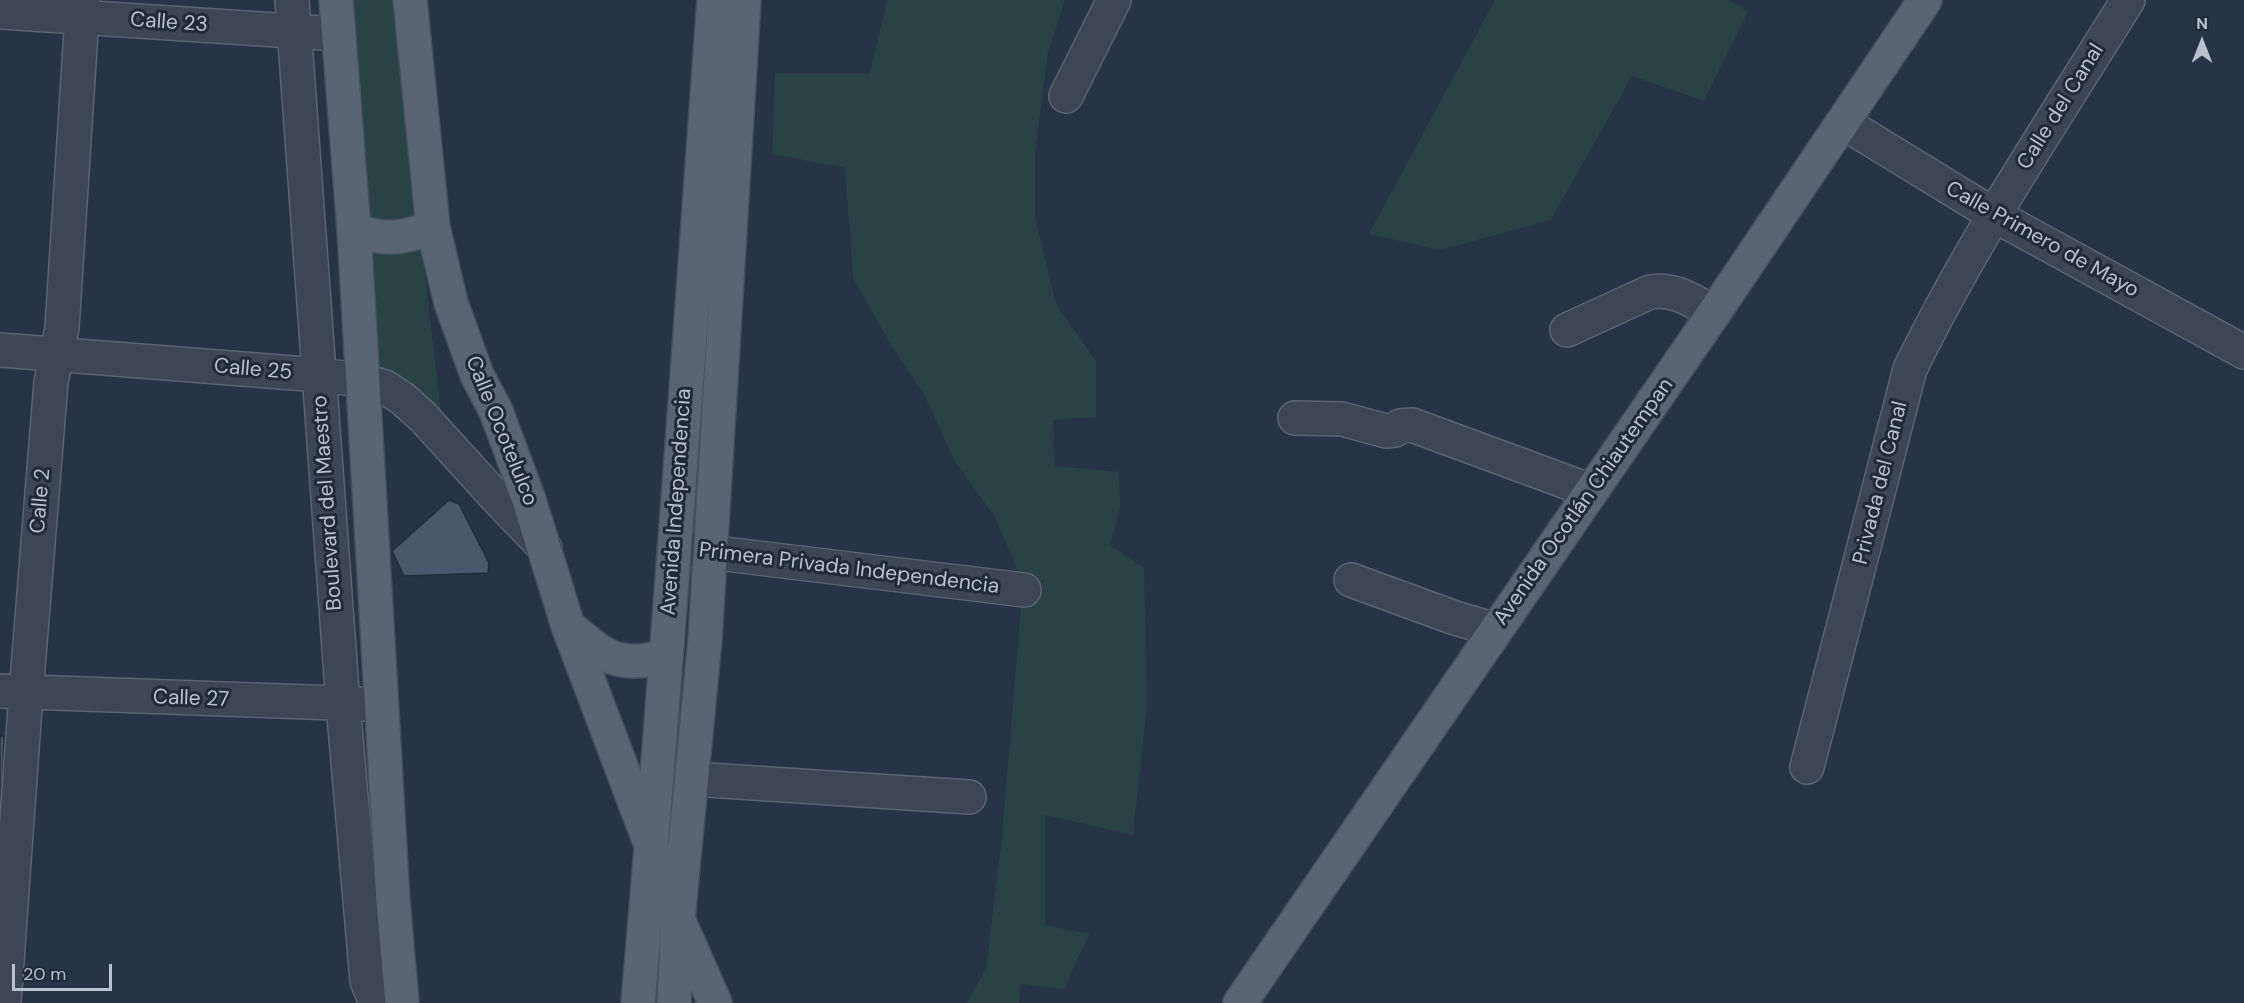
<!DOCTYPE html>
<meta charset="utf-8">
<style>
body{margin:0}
#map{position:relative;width:2244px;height:1003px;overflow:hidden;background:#273445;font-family:"DM Sans",sans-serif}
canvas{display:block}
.north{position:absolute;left:2172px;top:12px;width:60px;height:60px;-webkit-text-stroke:4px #202b3a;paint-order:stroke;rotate:0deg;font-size:16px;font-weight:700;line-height:24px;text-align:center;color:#b9c1ce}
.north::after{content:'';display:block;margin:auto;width:21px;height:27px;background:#b9c1ce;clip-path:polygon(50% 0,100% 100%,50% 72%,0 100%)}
.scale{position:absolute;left:12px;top:964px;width:100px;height:27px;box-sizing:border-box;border:3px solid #b9c1ce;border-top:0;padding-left:8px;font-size:18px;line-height:21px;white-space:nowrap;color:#b9c1ce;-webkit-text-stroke:4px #202b3a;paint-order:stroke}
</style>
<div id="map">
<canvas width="2244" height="1003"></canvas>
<div class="north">N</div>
<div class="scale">20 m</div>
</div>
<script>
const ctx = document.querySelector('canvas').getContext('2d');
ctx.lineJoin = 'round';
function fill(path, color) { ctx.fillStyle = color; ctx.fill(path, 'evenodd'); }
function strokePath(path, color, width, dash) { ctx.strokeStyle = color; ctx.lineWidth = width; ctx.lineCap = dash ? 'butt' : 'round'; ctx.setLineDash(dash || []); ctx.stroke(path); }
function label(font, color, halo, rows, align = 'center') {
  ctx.font = font + ' "DM Sans",sans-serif'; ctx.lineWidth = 6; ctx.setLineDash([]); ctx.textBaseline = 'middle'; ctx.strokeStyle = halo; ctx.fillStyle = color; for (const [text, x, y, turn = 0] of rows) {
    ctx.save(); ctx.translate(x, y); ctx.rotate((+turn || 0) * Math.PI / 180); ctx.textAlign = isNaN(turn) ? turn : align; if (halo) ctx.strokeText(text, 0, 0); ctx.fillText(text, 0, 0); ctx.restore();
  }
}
const green = new Path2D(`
 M349,0h44l48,412 -48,-38 -19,-9z
 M887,0h178l-17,52 -13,101v64l21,87 40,57v56l-43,3 2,46 64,6 1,36 -10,37 34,23 3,136 -14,131 -88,-20v110l45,9 -14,27 -11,28 -44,-5 -2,19h-52l19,-35 15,-122 22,-263 -28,-66 -40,-55 -31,-68 -36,-54 -35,-62 -8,-110 -73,-14 3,-81h95z
 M1495,0h234l19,12 -44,89 -72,-25 -81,144 -111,30 -71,-16z`);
const building = new Path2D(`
 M449,500l10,4 30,59 -1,10 -84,3 -12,-25z
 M0,736h4l-3,85h-1z`);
const minor = new Path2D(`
 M292,0l51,704 24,277 9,22
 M0,12l338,22
 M1066,96l48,-96
 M1844,123l150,92 250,137
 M1567,330l83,-38c26,-4 43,9 64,21
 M0,350l319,25 42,5 24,7 18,12 20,18 71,78 51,53
 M1295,418l47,1 44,12 9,-1 5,-4 12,-1 179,66
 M675,548l349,42
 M1351,580l104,38 41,12
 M0,691l364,13
 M1807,767l103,-398c63,-129 143,-248 218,-369
 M692,779l277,18
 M4,1003l22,-310 25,-311 11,-54 21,-328`);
const major = new Path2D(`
 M336,0l18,230 39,671 9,102
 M410,0l23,227 18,76 26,72 19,36 33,89 39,126 84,222 26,71 37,84
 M354,230c32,11 48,9 79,-3
 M568,626c35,29 49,44 97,30
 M638,1003c29,-334 52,-669 76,-1003
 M674,1003l4,-84 27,-280 39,-639
 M1240,1003l474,-690 211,-313`);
const streetNames = [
 ["Calle 23",169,23,4],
 ["Calle del Canal",2061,107,-58],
 ["Calle Primero de Mayo",2042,240,29],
 ["Calle 25",253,370,5],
 ["Calle Ocotelulco",501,431,68],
 ["Privada del Canal",1881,483,-76],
 ["Calle 2",41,501,-85],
 ["Avenida Independencia",677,502,-86],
 ["Avenida Ocotlán Chiautempan",1584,502,-55],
 ["Boulevard del Maestro",328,503,-94],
 ["Primera Privada Independencia",849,569,7],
 ["Calle 27",191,699,2]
];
fill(green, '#294246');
fill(building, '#4b586b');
strokePath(building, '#222d3c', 1.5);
strokePath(minor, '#5a6472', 36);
strokePath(major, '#454f5e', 36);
strokePath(minor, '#3c4654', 33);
strokePath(major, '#5a6574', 33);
label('21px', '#b9c1ce', '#202b3a', streetNames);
</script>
